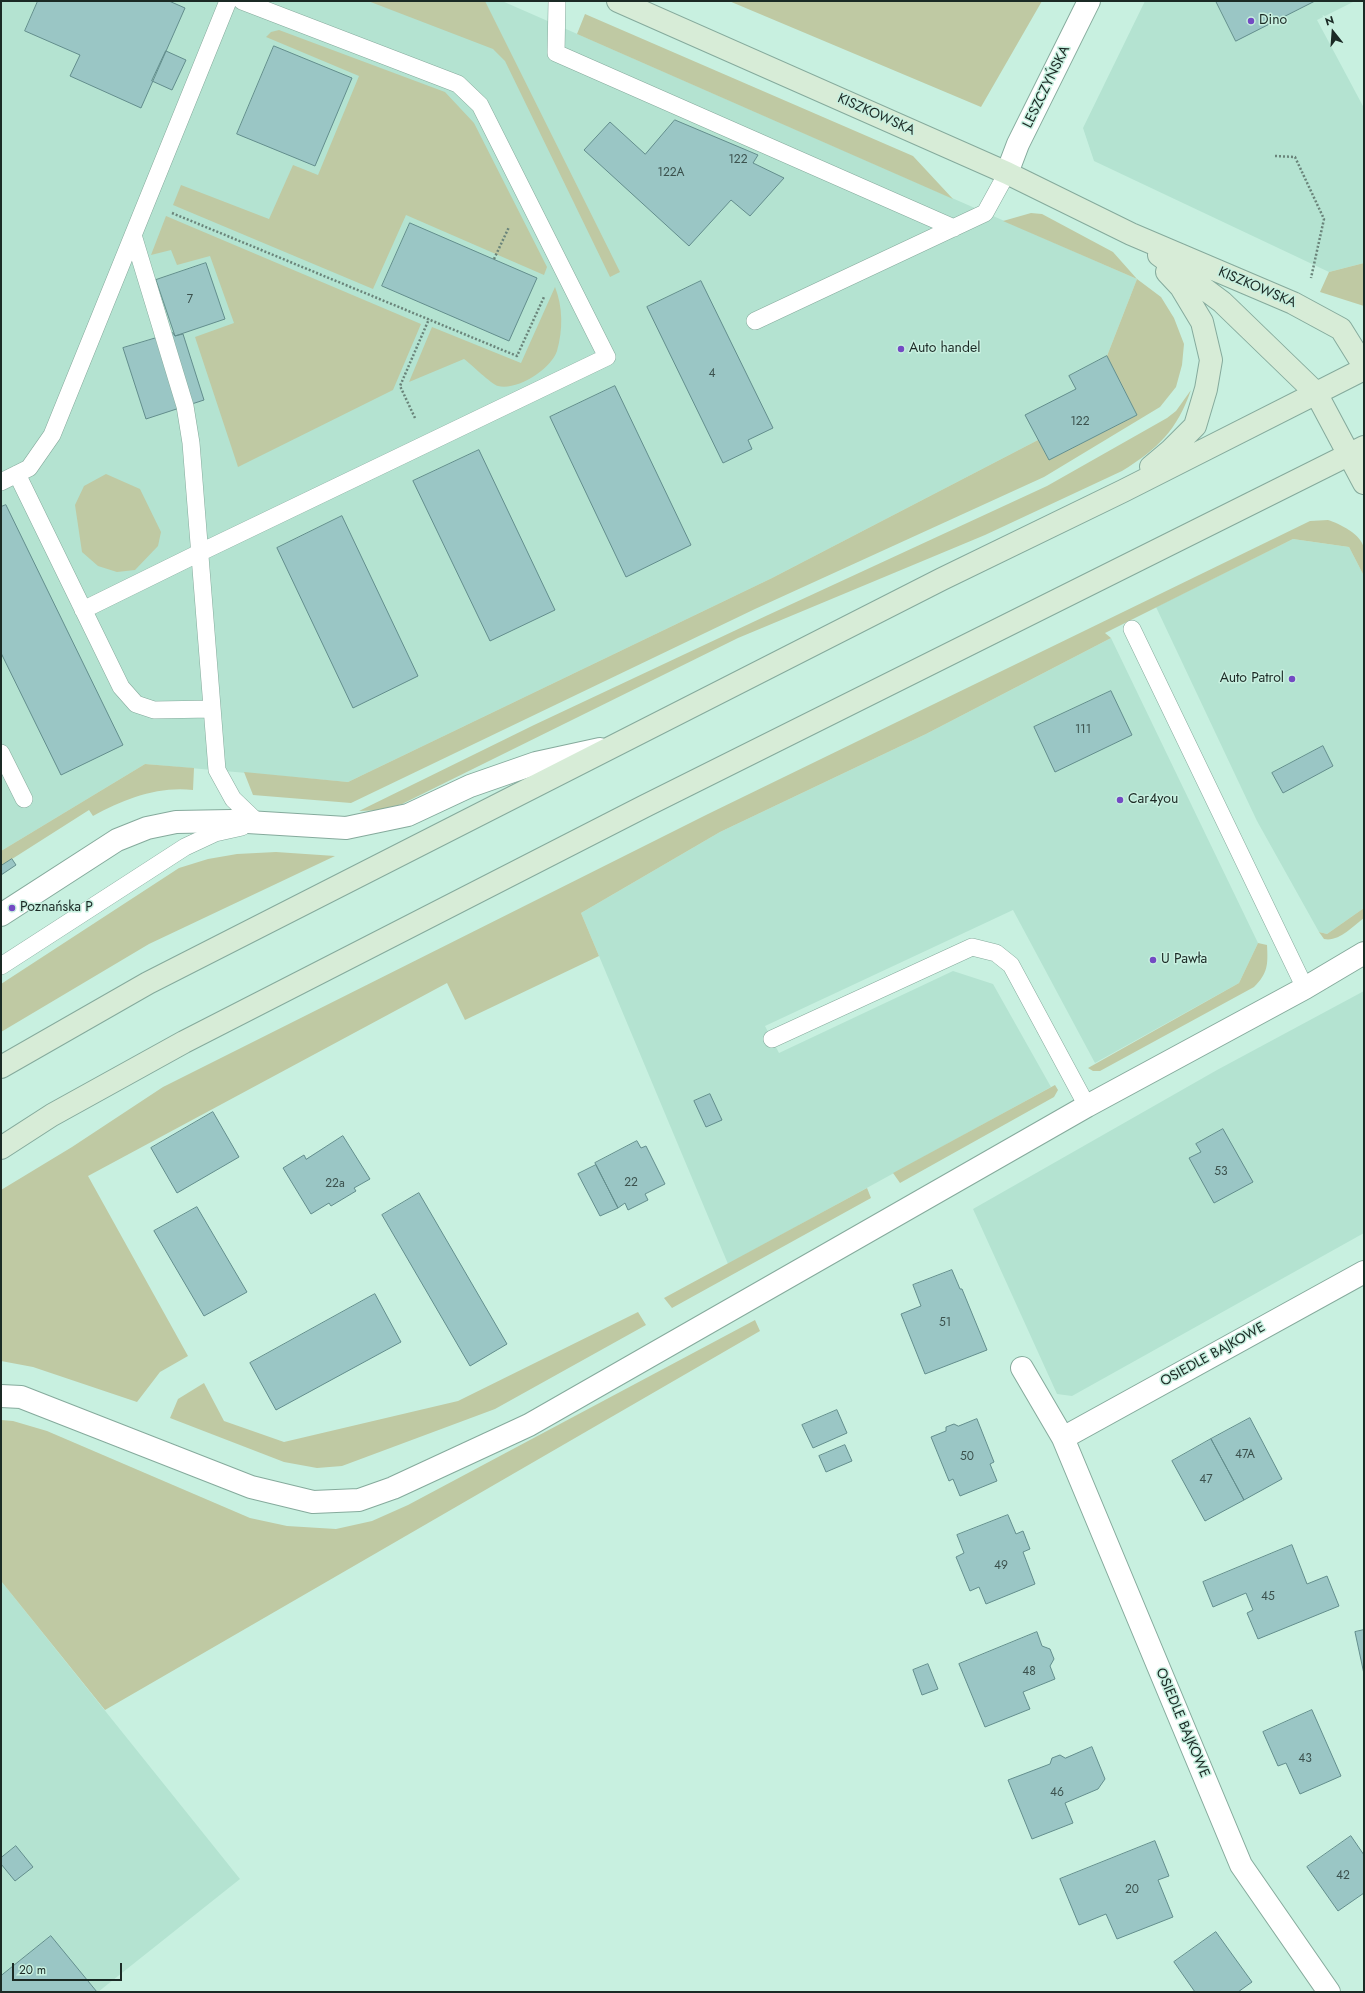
<!DOCTYPE html>
<meta charset="utf-8">
<style>
body{margin:0}
#map{position:relative;width:1365px;height:1993px;overflow:hidden;background:#c8f0e0;font-family:Jost,sans-serif}
canvas{display:block}
.frame{position:absolute;inset:0;border:2px solid #1b2a25;pointer-events:none}
.north{position:absolute;left:1313px;top:12px;width:40px;height:40px;-webkit-text-stroke:3px #c8f0e0;paint-order:stroke;rotate:343deg;font-size:11px;font-weight:700;line-height:16px;text-align:center;color:#1b2a25}
.north::after{content:'';display:block;margin:auto;width:14px;height:18px;background:#1b2a25;clip-path:polygon(50% 0,100% 100%,50% 72%,0 100%)}
.scale{position:absolute;left:12px;top:1963px;width:110px;height:18px;box-sizing:border-box;border:2px solid #1b2a25;border-top:0;padding-left:5px;font-size:12px;line-height:14px;white-space:nowrap;color:#1b2a25;-webkit-text-stroke:3px #c8f0e0;paint-order:stroke}
</style>
<div id="map">
<canvas width="1365" height="1993"></canvas>
<div class="frame"></div>
<div class="north">N</div>
<div class="scale">20 m</div>
</div>
<script>
const ctx = document.querySelector('canvas').getContext('2d');
ctx.lineJoin = 'round';
function fill(path, color) { ctx.fillStyle = color; ctx.fill(path, 'evenodd'); }
function strokePath(path, color, width, dash) { ctx.strokeStyle = color; ctx.lineWidth = width; ctx.lineCap = dash ? 'butt' : 'round'; ctx.setLineDash(dash || []); ctx.stroke(path); }
function label(font, color, halo, rows, align = 'center') {
  ctx.font = font + ' Jost,sans-serif'; ctx.lineWidth = 3; ctx.setLineDash([]); ctx.textBaseline = 'middle'; ctx.strokeStyle = halo; ctx.fillStyle = color; for (const [text, x, y, turn = 0] of rows) {
    ctx.save(); ctx.translate(x, y); ctx.rotate((+turn || 0) * Math.PI / 180); ctx.textAlign = isNaN(turn) ? turn : align; if (halo) ctx.strokeText(text, 0, 0); ctx.fillText(text, 0, 0); ctx.restore();
  }
}
const built = new Path2D(`
 M1,1h501l635,278 -30,77 30,59 -88,45 -11,-20 -266,138 -424,204 -203,-18 -144,87z
 M1145,1h210l-38,19 47,88v155l-35,9 -235,-111 -11,-33z
 M1293,539l56,8 15,29v332l-37,26 -8,-2 -62,-111 -101,-214z
 M1111,638l147,305 -19,40 -144,80 -82,-153 -248,116 14,27 174,-82 40,13 58,103 -323,177 -147,-351 139,-81 206,-98z
 M1364,991v242l-292,163 -15,-2 -84,-185 244,-139z
 M1,1581l239,298 -142,113h-97z`);
const green = new Path2D(`
 M368,1h117l135,271 -10,5 -105,-216 -12,-12z
 M729,1h313l-61,106z
 M585,14l328,142 40,43 -376,-165z
 M279,30l166,62 29,31 73,144 -3,8 -138,-60 -33,74 -200,-84 8,-20 88,34 24,-54 25,10 41,-99 -93,-39 5,-5z
 M1031,213l11,1 71,38 24,27 24,18 13,21 10,26 -2,21 -6,22 -16,20 -116,70 -289,132 -404,194 -98,-8 -9,-23 104,10 424,-204 266,-138 11,20 88,-45 -30,-59 30,-77 -134,-58z
 M166,216l255,108 -28,66 -155,77 -43,-130 39,-14 -24,-67 -33,9 -6,-15 -20,5z
 M1364,263v43l-44,-14 9,-20z
 M555,287c8,20 8,43 2,64 -6,18 -40,40 -59,35 -7,-2 -27,-22 -34,-27l-55,23 23,-55 89,36z
 M1191,390c-14,40 -33,59 -69,81l-137,64 -247,103 -336,166 -20,6 -23,1 175,-86 234,-110 279,-129 120,-68 9,-7z
 M106,474l34,15 21,43 -3,14 -23,24 -18,2 -19,-6 -16,-14 -7,-47 9,-19z
 M1328,520c12,4 33,14 36,28 1,8 0,19 0,28l-15,-29 -56,-8 -188,94 6,5 -185,96 -206,98 -139,81 18,43 -134,64 -18,-37 -359,193 100,180 -28,16 -23,30 -104,-35 -32,-6v-171l71,-43 91,-60 545,-273 602,-293z
 M145,764l49,4 -1,22c-35,-4 -69,9 -100,26l-4,-6 -88,56v-15z
 M276,852l59,4 -186,88 -148,88v-48l178,-116 29,-9 29,-5z
 M1364,908v10c-12,9 -25,24 -40,21l-5,-7 8,2z
 M1258,943l9,2c1,20 1,28 -13,42l-154,84h-7l-5,-3 151,-85z
 M1055,1085l3,5 -4,7 -154,86 -7,-10z
 M867,1188l4,10 -199,110 -8,-10z
 M638,1312l8,13 -151,84 -153,57 -25,2 -33,-6 -114,-44 8,-19 26,-16 20,38 60,21 174,-41z
 M755,1320l5,11 -655,379 -104,-129v-161l12,1 34,10 203,87 37,8 49,3 36,-8 36,-16z`);
const building = new Path2D(`
 M38,1h131l16,7 -44,100 -71,-32 10,-21 -55,-24z
 M1216,1h99l-79,40z
 M274,46l78,32 -37,88 -78,-32z
 M166,51l20,9 -14,30 -20,-9z
 M675,120l83,35 -5,8 31,15 -34,38 -19,-16 -42,46 -105,-96 26,-28 35,32z
 M410,223l127,55 -28,63 -127,-55z
 M206,263l19,56 -50,17 -19,-56z
 M701,281l72,147 -25,12 4,9 -29,14 -76,-156z
 M173,333l2,3 8,-2 21,66 -58,19 -23,-71z
 M1107,356l30,59 -88,45 -24,-45 51,-26 -7,-13z
 M615,386l76,159 -65,32 -76,-160z
 M479,450l76,160 -65,31 -77,-160z
 M6,505l117,240 -62,30 -60,-122v-146z
 M342,516l76,160 -65,32 -76,-160z
 M1111,691l21,44 -77,37 -21,-45z
 M1323,746l10,20 -50,27 -11,-20z
 M12,859l4,6 -15,10v-9z
 M710,1094l12,26 -16,7 -12,-26z
 M213,1112l26,45 -62,36 -26,-45z
 M1223,1129l30,53 -39,21 -25,-45 12,-6 -5,-8z
 M343,1136l27,43 -16,9 2,3 -25,15 -2,-3 -18,11 -28,-46 21,-13 2,4z
 M637,1141l4,7 5,-2 19,38 -20,10 3,6 -20,10 -3,-7 -7,5 -23,-45z
 M596,1165l22,43 -18,8 -22,-42z
 M419,1193l88,151 -37,22 -88,-151z
 M197,1207l50,85 -43,24 -50,-85z
 M952,1270l8,19h2l25,61 -62,24 -24,-60 20,-8 -8,-21z
 M375,1294l26,48 -125,68 -26,-47z
 M837,1410l10,23 -34,15 -11,-23z
 M1250,1418l32,61 -38,21 -33,-61z
 M977,1419l17,43 -4,2 7,17 -37,15 -7,-17 -4,2 -18,-44 15,-6v-4l8,-3 4,2z
 M1211,1439l33,61 -39,21 -33,-60z
 M845,1445l7,16 -26,11 -7,-16z
 M1008,1515l8,19 7,-3 7,18 -7,3 12,32 -49,20 -7,-17 -9,4 -14,-34 8,-4 -7,-18z
 M1292,1545l15,39 20,-8 12,30 -81,33 -11,-26 6,-3 -7,-17 -33,14 -10,-25z
 M1364,1630v44l-9,-42z
 M1037,1632l5,14 8,3 4,10 -4,7 5,13 -32,13 7,17 -45,18 -26,-63z
 M928,1664l10,25 -16,6 -9,-25z
 M1312,1710l29,66 -41,18 -14,-31 -8,3 -15,-34z
 M1092,1747l13,32 -7,10 -33,14 8,20 -41,16 -24,-59 42,-16 2,-6 8,-3 5,3z
 M1351,1836l13,19v38l-26,18 -31,-44z
 M1155,1841l14,35 -11,4 15,37 -56,22 -11,-25 -27,11 -19,-46z
 M16,1846l17,21 -18,14 -14,-17v-6z
 M1216,1932l36,50 -14,10h-43l-21,-30z
 M51,1936l46,56h-96v-16z`);
const path = new Path2D(`
 M1275,156l20,1 29,62 -13,59
 M172,213l345,143 27,-59
 M494,259l15,-32
 M415,418l-15,-32 29,-67`);
const lane = new Path2D(`
 M557,1l-1,52 398,175
 M133,235l52,171 6,37 26,327 16,29 24,23
 M755,321l230,-108 22,-40
 M17,474l104,213 15,17 18,6 58,-1
 M1,482l28,-14 23,-33 176,-434
 M83,610l116,-57 408,-196 -127,-252 -22,-21 -216,-83
 M1132,629l173,359
 M1,753l23,46
 M1,966l184,-119 30,-14 27,-6
 M772,1039l200,-92 24,6 15,12 76,141`);
const street = new Path2D(`
 M1007,173l11,-29 71,-143
 M1,915l116,-75 30,-12 29,-6 55,-1 115,7 62,-13 62,-29 66,-23 64,-14
 M1022,1368l41,70
 M1,1396l20,1 230,90 62,15 46,-2 34,-12 136,-63 558,-319 218,-118 59,-35
 M1329,1992l-88,-127 -178,-427 301,-166`);
const secondary = new Path2D(`
 M618,1l389,172 124,61 162,69 48,26 23,37
 M1159,255l63,47 94,91 48,90
 M1151,467l19,-16 25,-25 11,-37 5,-29 -9,-38 -21,-35 -14,-15
 M1,1067l147,-84 794,-404 181,-88 241,-122
 M1,1148l51,-33 132,-73 461,-236 719,-359`);
const markers = [
 [1251,21,4,"#734ac3"],
 [901,349,4,"#734ac3"],
 [1292,679,4,"#734ac3"],
 [1120,800,4,"#734ac3"],
 [12,908,4,"#734ac3"],
 [1153,960,4,"#734ac3"]
];
const numberNames = [
 ["122",738,160],
 ["122A",671,173],
 ["7",190,300],
 ["4",712,374],
 ["122",1080,422],
 ["111",1083,730],
 ["53",1221,1172],
 ["22",631,1183],
 ["22a",335,1184],
 ["51",945,1323],
 ["47A",1245,1455],
 ["50",967,1457],
 ["47",1206,1480],
 ["49",1001,1566],
 ["45",1268,1597],
 ["48",1029,1672],
 ["43",1305,1759],
 ["46",1057,1793],
 ["42",1343,1876],
 ["20",1132,1890]
];
const poiNames = [
 ["Dino",1259,21],
 ["Auto handel",909,349],
 ["Auto Patrol",1284,679,"right"],
 ["Car4you",1128,800],
 ["Poznańska P",20,908],
 ["U Pawła",1161,960]
];
const streetNames = [
 ["LESZCZYŃSKA",1047,87,-64],
 ["KISZKOWSKA",876,115,24],
 ["KISZKOWSKA",1257,288,23],
 ["OSIEDLE BAJKOWE",1213,1355,-29],
 ["OSIEDLE BAJKOWE",1182,1723,67]
];
fill(built, '#b4e3d1');
fill(green, '#bfc9a3');
fill(building, '#9ac6c5');
strokePath(building, '#638e8d', 1);
strokePath(lane, '#85aa9c', 18);
strokePath(street, '#85aa9c', 24);
strokePath(secondary, '#85aa9c', 24);
strokePath(path, '#6a847a', 2.5, [2, 2]);
strokePath(lane, '#fff', 17);
strokePath(street, '#fff', 22);
strokePath(secondary, '#d7ecd7', 22);
for (const [x, y, r, color] of markers) { const dot = new Path2D(); dot.arc(x, y, r, 0, 2 * Math.PI); ctx.fillStyle = color; ctx.fill(dot); strokePath(dot, '#c8f0e0', 1.5); }
label('12px', '#3b514d', null, numberNames);
label('14px', '#1b2a25', '#c8f0e0', poiNames, 'left');
label('14px', '#1b2a25', '#c8f0e0', streetNames);
</script>
